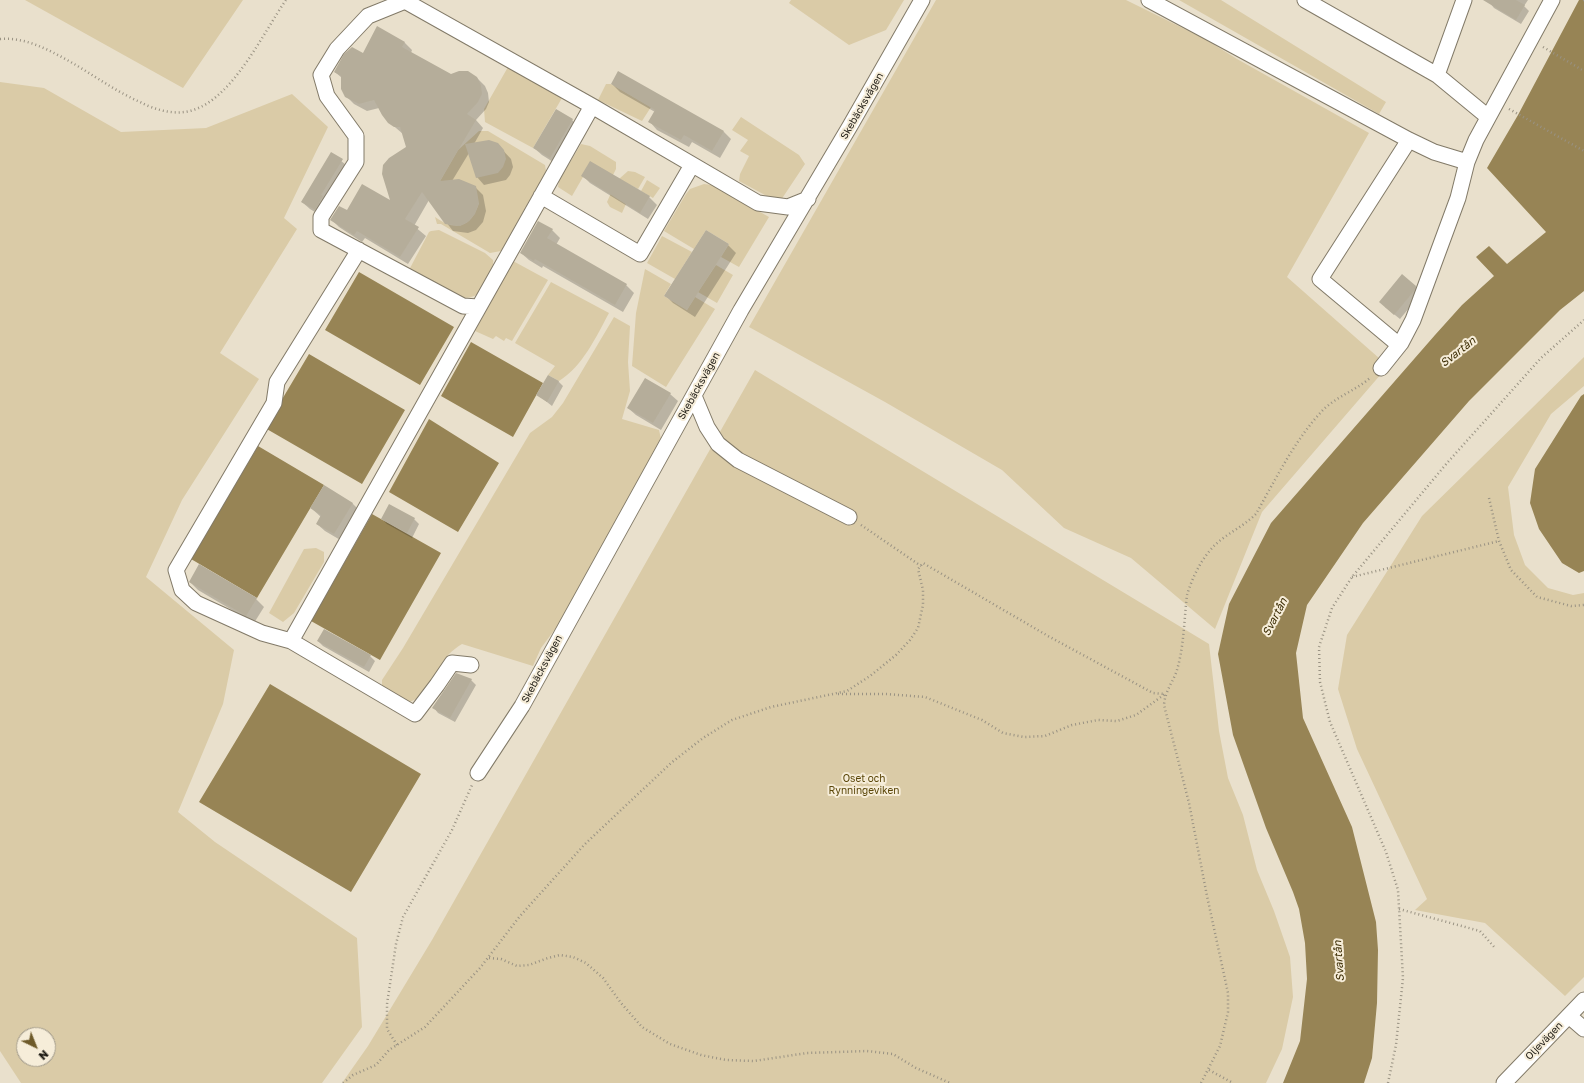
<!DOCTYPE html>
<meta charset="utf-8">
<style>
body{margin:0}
#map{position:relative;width:1584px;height:1083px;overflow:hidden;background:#e9e0cc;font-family:"Golos Text",sans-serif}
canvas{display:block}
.north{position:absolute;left:16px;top:1027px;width:40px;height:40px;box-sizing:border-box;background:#f6edd9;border:1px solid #9f9889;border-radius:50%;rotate:137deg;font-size:11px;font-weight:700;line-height:16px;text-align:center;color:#1c1912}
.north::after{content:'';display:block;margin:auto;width:14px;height:18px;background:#6e5a29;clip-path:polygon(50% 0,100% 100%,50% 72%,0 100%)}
</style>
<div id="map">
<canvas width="1584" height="1083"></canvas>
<div class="north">N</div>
</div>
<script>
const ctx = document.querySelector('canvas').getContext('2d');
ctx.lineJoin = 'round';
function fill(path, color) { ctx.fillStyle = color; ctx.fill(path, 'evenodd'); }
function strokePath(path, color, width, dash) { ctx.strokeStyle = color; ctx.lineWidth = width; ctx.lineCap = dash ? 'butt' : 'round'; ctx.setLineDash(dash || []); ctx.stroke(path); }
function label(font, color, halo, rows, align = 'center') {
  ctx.font = font + ' "Golos Text",sans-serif'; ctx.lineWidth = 4; ctx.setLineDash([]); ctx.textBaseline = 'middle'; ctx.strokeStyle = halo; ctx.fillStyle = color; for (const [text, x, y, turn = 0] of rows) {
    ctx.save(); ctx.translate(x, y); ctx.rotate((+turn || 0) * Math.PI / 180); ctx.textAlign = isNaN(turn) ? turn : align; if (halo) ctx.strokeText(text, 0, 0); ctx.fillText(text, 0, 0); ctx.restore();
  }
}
const green = new Path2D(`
 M25,0h218l-60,88z
 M791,0h113l-18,30 -37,15 -60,-42z
 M936,0h190l79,39 32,20 132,74 -82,144 101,89 -126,146 -47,117 -84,-71 -67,-30 -62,-58 -117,-68 -136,-75z
 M1179,0h42l165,102 -7,12z
 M508,67l54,31 -29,50 -48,-26 -1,-13z
 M0,82l44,6 77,44 85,-4 86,-34 36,33 -44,91 13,11 -77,124 39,26 -77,121 -36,77 88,73 -11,54 -45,108 37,30 142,96 5,89 -40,56h-301l-21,-32zM24,1035h24v24h-24z
 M606,84h5l40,23 -9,14 -44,-21z
 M741,117l58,38 6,9 -24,36 -5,1 -37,-20 1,-7 9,-18 -9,-5 8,-11 -16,-10z
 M479,131h9l57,34 1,6 -2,4 -43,76 -11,2 -49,-29h-4l-2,-7c21,15 36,11 44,-14l-40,-20 19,-33z
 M581,144l9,2 26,16v7l-3,6 -30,2 -11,19 -14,-9 1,-6z
 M628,171l7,1 10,5 -7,12 -19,-10z
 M647,180l13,8 -7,10 -12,-7z
 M704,184l8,1 57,32 -30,50 -18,-10 8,-13 -23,-14 -12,19 -30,-18 22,-37 4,-5z
 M611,193l15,11 -4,9 -12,-6 -3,-5z
 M439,230l46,23 8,7c2,7 -9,30 -15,34 -5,3 -10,4 -16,4l-53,-28 20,-38 2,-1z
 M662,236l30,16 -17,27 -28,-16z
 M513,261l35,19 -36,61 -6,-3 -2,3 -8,-5 -3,3 -18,-8z
 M716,265l17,10 -16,28 -19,-11z
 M645,269l26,15 -7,12 23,14 8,-13 20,12 -49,78 -34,-21 4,-53z
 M551,282l58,31c-13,24 -26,53 -50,68l-11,-6 7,-9 -40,-23z
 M614,317l16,9 -2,36 2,29 -8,28 37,11 2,9 -5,17 -51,106 -64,86 -8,18 -71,-22c-5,3 -9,6 -13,10 -10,13 -26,52 -46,48 -7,-2 -15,-10 -21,-14v-8l21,-32 127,-215 22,-16 11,-14z
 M1584,357v29l-33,28 -43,73 6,48 11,30 23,23 25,7 11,-2v384l-19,19 -80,-73 -70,-13 12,-11 -70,-150 -19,-60 9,-54 75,-119z
 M755,370l454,274 10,87 9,47 15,37 14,55 17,41 16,46 3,40 -11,52 -16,34h-924l26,-37 64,-106z
 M316,548l8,4v10l-30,51 -11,9 -14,-9 35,-64z`);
const water = new Path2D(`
 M1579,0h5v291l-24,19 -91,91 -106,122 -56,82 -11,48 7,65 49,109 24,95 2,28 -1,53 -5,55 -8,25h-81l17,-42 7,-62 -2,-36 -6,-34 -6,-17 -27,-64 -33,-93 -15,-81 11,-50 42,-81 164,-188 27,-30 32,-29 -18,-19 13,-11 18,18 39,-32 -59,-64 31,-53z
 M359,272l95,55 -34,58 -95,-55z
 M471,342l72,41 -30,54 -72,-41z
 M309,354l96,56 -43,74 -97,-56z
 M1584,394v177l-5,2 -17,-10 -23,-34 -9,-26 5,-34 46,-73z
 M429,419l70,44 -41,69 -69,-40z
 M258,446l66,39 -67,113 -66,-39z
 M372,514l69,39 -61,107 -69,-39z
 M270,684l151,90 -70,118 -152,-90z`);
const shadow = new Path2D(`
 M1491,0h37l-4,6 5,5 -8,13 -27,-16 -4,-5z
 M378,28l27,15 7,7 -1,3 40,22 26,3 8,8 3,7 1,9 -3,7 -10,11 7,8 -9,16h23l14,15 2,8 -3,8 -4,5 -22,5 -7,-8 -8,-24 -17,28 23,6 8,8 3,16 -3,11 -7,8 -8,3 -15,-2 -24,-31 -15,26 12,10 -18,28 -43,-26 -3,4 -23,-15 -8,-8 16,-7 44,-10 16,-55 -4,-13 -14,-12 -10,-14 -12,3 -13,-7 -8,-8 -4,-18 -7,-6 28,-18z
 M612,84l112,48 7,7 -11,19 -28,-16 -3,5 -32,-17 -7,-8 5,-10 -35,-20z
 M572,120l8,8 -22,37 -16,-10 -8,-7z
 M332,154l18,14 -27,49 -13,-8 -8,-7z
 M583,176l66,21 8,8 -9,14 -58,-36z
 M538,222l14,8 8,8 -4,7 70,40 8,8 -11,19 -80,-46 -1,2 -13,-8 -8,-7z
 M706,231l22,14 8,8 -41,64 -22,-14 -8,-8z
 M1415,286l5,6 -1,4 -19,23 -15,-12z
 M558,381l5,5 -11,20 -14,-11z
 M670,394l8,7 -17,29 -25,-15 -8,-7z
 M352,503l8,8 -18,30 -17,-10 -8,-7 4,-7 -10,-9z
 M390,505l24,14 5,5 -7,14 -25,-14 -5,-5z
 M199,565l57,34 8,8 -10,16 -56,-33 -8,-8z
 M318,641l52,15 5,5 -6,11 -46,-26z
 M457,674l14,6 5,5 -21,37 -17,-9 -4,-5z`);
const building = new Path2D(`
 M1483,0h33l9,5 -9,15z
 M377,26l28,16 -3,5 49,27 8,-3h9l9,6 4,8 1,9 -4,8 -11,12 9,6 -36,61 19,-2 17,7 3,17 -4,11 -7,8 -8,4 -15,-2 -23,-32 -17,27 14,8 -19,30 -43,-26 -3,4 -24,-15 9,-14 8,4 15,-26 28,16 -8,-26 1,-9 6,-7 17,-11 -6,-20h-6l-6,-4 -6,-8 -8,-15 -15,4 -14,-7 -4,-8v-13l-7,-4 10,-18 8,-7 11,6z
 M618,71l106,60 -12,20 -28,-16 -3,5 -33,-18 7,-12 -44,-26z
 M556,109l17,10 -23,39 -17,-10z
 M489,140l9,3 6,7 2,9 -3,8 -5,6 -22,5 -11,-34z
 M331,152l12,7 -22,36 2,1 -8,14 -14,-8z
 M590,161l60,35 -10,17 -59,-37z
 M538,221l15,8 -6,9 80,46 -12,21 -80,-46 -1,2 -14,-8z
 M706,230l23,14 -42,66 -23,-14z
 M1402,274l14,12 -2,5 -20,24 -15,-13z
 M548,375l11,6 -12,21 -11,-7z
 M645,378l26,15 -18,30 -26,-15z
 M324,485l29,18 -19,31 -18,-10 5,-9 -11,-7z
 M389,504l26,14 -8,15 -26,-14z
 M199,564l58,34 -11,18 -57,-34z
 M324,629l47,26 -7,12 -47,-26z
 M456,673l16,6 -22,39 -18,-10z`);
const path = new Path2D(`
 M1583,0h1
 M0,39c25,-2 47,10 69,22 23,13 46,30 71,41 15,8 36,14 53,8 40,-12 70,-77 93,-110
 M1543,47l41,24
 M1509,109l75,42
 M1489,498l10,43 12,29 26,27 34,9 13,-1
 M861,525l60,41
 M1352,577l147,-36
 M838,694h48l39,3 57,23 21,13 21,4 21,-1 27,-11 26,-5 19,1 19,-6 29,-21
 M1399,909l81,22 15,17
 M489,958l12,1 16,7 12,-1 19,-7 12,-3 13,2 13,6 17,15 18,25 21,24 28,17 31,11 25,5 28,1 53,-8 60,-2 26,3 23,14 34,15
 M397,1045l-10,-16v-25l9,-60 7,-27 49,-87 20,-45
 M1209,1070l24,13
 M343,1083l10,-8 23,-10 13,-15 36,-23 55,-59 40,-52 65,-72 86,-81 32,-25 29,-18 39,-13 76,-16 23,-15 26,-21 14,-15 8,-12 5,-23v-15l-5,-21 5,-6 125,73 105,57 12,1
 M1201,1083l19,-37 8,-34v-19l-21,-97 -18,-93 -25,-98c1,-13 7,-20 12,-32 8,-24 8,-53 11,-78 5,-17 15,-38 29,-51 12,-11 28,-18 40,-30 19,-34 40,-76 67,-104 14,-14 34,-20 48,-33
 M1388,1083l8,-38 7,-67 -5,-88 -12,-38 -56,-130 -10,-40 -1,-35 13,-39 20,-31 95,-114 94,-105 43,-38`);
const minor = new Path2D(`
 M1149,0l260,140 25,12 33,10
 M1305,0l132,75 51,42
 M1437,75l27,-75
 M541,196l99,58 52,-89
 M359,250l-82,132 -3,21 -98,167 6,20 14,13 66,30 29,8 124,73 22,-29 15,-22 19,2
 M478,307l-15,-1 -142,-76v-13l35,-55v-26l-29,-40 -6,-21 16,-26 31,-33 37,-15 187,105 166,97 30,4 20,-8
 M1399,345l-79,-66 89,-139
 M1381,368l20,-25 12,-23 45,-122 9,-36 9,-22 76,-140
 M694,396l13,31 11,17 20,16 111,57
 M291,641l301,-535
 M478,773l44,-67 219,-396 109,-184 72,-126
 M1569,1016l15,13
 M1504,1083l80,-83`);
const streetNames = [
 ["Skebäcksvägen",862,106,-60],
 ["Skebäcksvägen",699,386,-61],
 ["Skebäcksvägen",542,669,-62],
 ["Oljevägen",1544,1041,-46]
];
const parkNames = [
 ["Oset och",864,779],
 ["Rynningeviken",864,791]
];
const waterNames = [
 ["Svartån",1458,352,-38],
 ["Svartån",1275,617,-63],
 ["Svartån",1339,961,-94]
];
fill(green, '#dacba7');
fill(water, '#978455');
fill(shadow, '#0003');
fill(building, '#b5ad9a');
strokePath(minor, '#827a68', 17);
strokePath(path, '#999283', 2.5, [1, 3]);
strokePath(minor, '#fff', 15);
label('10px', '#1c1912', '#f6edd9', streetNames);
label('10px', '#5a4608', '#f6edd9', parkNames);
label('italic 11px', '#3b2c03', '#f6edd9', waterNames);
</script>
